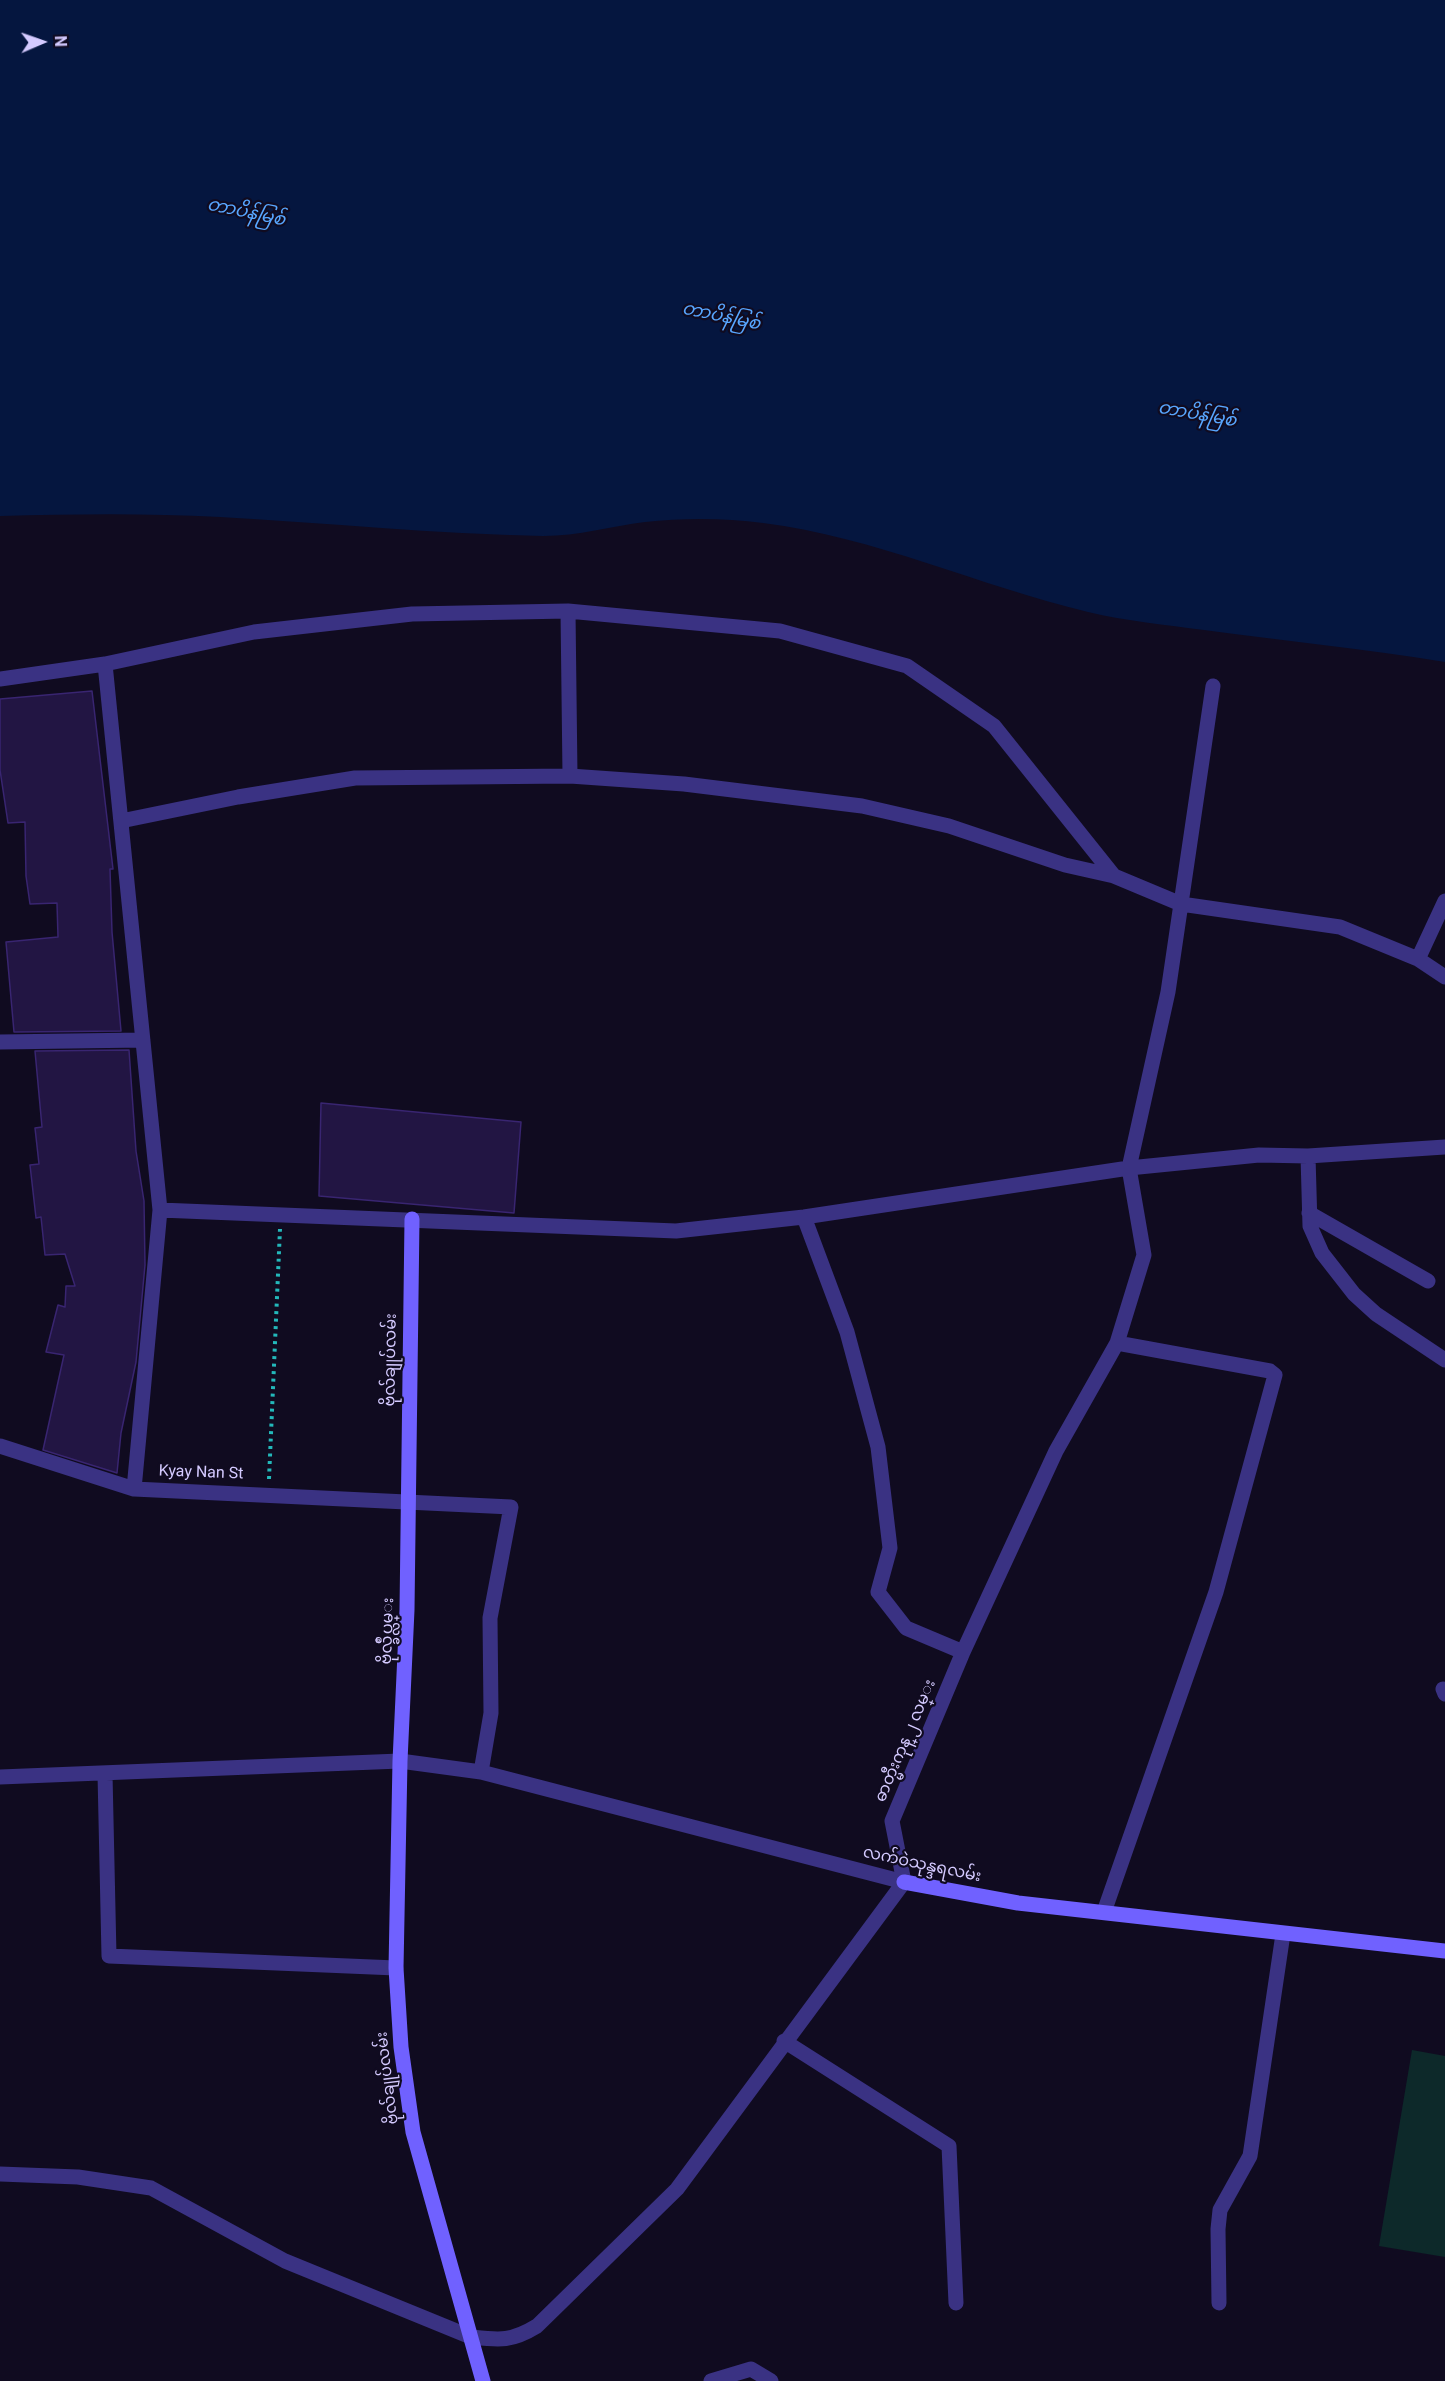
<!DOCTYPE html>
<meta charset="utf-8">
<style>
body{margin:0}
#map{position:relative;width:1445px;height:2381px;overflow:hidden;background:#100b20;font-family:Roboto,sans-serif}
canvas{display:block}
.north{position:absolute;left:12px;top:12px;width:60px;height:60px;-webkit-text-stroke:4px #100b20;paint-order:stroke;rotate:88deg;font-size:16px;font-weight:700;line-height:24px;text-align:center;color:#d4caff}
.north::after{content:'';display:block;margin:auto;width:21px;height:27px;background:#d4caff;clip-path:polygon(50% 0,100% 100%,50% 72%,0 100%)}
</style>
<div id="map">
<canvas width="1445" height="2381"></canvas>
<div class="north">N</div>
</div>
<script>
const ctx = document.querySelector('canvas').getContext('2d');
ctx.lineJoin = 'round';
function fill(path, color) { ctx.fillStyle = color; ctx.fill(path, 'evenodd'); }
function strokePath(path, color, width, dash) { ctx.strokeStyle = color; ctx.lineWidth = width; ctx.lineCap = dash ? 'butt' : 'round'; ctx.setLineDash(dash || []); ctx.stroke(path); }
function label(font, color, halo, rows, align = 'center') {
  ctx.font = font + ' Roboto,"Noto Sans Myanmar",sans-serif'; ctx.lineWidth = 4.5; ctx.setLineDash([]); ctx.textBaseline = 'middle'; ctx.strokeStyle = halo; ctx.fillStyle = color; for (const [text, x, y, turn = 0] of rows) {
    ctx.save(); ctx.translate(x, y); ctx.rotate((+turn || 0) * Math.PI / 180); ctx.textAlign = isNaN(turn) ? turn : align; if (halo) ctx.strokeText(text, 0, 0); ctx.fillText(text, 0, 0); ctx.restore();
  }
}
const green = new Path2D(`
 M1412,2050l33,6v201l-66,-11z`);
const water = new Path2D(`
 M0,0h1445v662c-80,-13 -160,-21 -241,-32 -38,-5 -78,-9 -116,-18 -109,-26 -213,-75 -325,-89 -38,-5 -80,-5 -118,-1 -34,4 -66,14 -102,14 -108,-2 -215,-13 -323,-19 -73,-4 -147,-3 -220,-1z`);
const building = new Path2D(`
 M92,691l21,178h-3l2,63 9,99 -107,1 -8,-90 52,-5 -1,-34 -27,1 -4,-28 -1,-54 -17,1 -8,-53v-71z
 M129,1050l7,101 8,50 1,64 -9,97 -15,71 -4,40 -74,-23 21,-95 -18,-3 12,-47 7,2 1,-21h9l-10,-32 -20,1 -4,-38 -5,1 -6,-53 9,-1 -4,-36 7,-1 -7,-76z
 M321,1103l200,19 -7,91 -195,-17z`);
const path = new Path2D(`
 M269,1479l11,-250`);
const street = new Path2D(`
 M568,611l2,165
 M0,679l105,-15
 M121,821l117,-24 117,-19 215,-2 114,8 178,22 87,20 116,39 49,11
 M1418,959l27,-58
 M0,1042l143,-2
 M1308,1156l2,70 12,27 32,41 22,20 69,46
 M160,1210l516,21 128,-14 325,-49 130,-13 49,1 137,-9
 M1309,1213l119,68
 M804,1217l43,115 31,115 12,101 -12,44 28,36 57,24
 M0,1446l134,43 377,18 -21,111 1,95 -10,59
 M134,1489l26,-279 -55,-546 149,-32 158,-18 156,-3 212,20 127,35 87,60 120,150 67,28 159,23 78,32 27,18
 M1443,1689l2,5
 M105,1774l4,182 287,12
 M0,1777l400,-16 81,11 423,110
 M904,1882l-12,-61 71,-169 93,-201 61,-108 27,-88 -15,-87 39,-176 45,-306
 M1104,1912l112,-320 59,-217 -5,-4 -153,-28
 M784,2041l165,105 7,157
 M0,2174l78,3 73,11 134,73 186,76c28,3 40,5 66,-11l140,-137 227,-307
 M1219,2303l-1,-74 2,-19 30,-54 33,-222
 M711,2381l40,-12 20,12`);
const secondary = new Path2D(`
 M412,1219l-5,391 -7,151 -4,207 5,79 12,85 70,249
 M904,1882l114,21 427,48`);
const streetNames = [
 ["ဗိုလ်ချုပ်လမ်း",391,1360,-89],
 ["Kyay Nan St",201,1473,2],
 ["ဗိုလ္ခ်ဳပ္လမ္း",388,1631,-88],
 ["ဓာတ္မီးကုန္ ၂ လမ္း",906,1741,-67],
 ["လက်ဝဲသုန္ဒရလမ်း",922,1865,12],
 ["ဗိုလ်ချုပ်လမ်း",388,2078,-97]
];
const waterNames = [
 ["တာပိန်မြစ်",246,213,12],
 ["တာပိန်မြစ်",721,317,12],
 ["တာပိန်မြစ်",1197,415,10]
];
fill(green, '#0d292a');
fill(water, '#05163f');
fill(building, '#221543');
strokePath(building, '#392571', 1.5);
strokePath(path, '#23b8ba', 4, [3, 4.5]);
strokePath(street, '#3a3283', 15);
strokePath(secondary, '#7061ff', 15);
label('16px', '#d4caff', '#100b20', streetNames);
label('italic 18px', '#58a6ff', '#100b20', waterNames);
</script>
